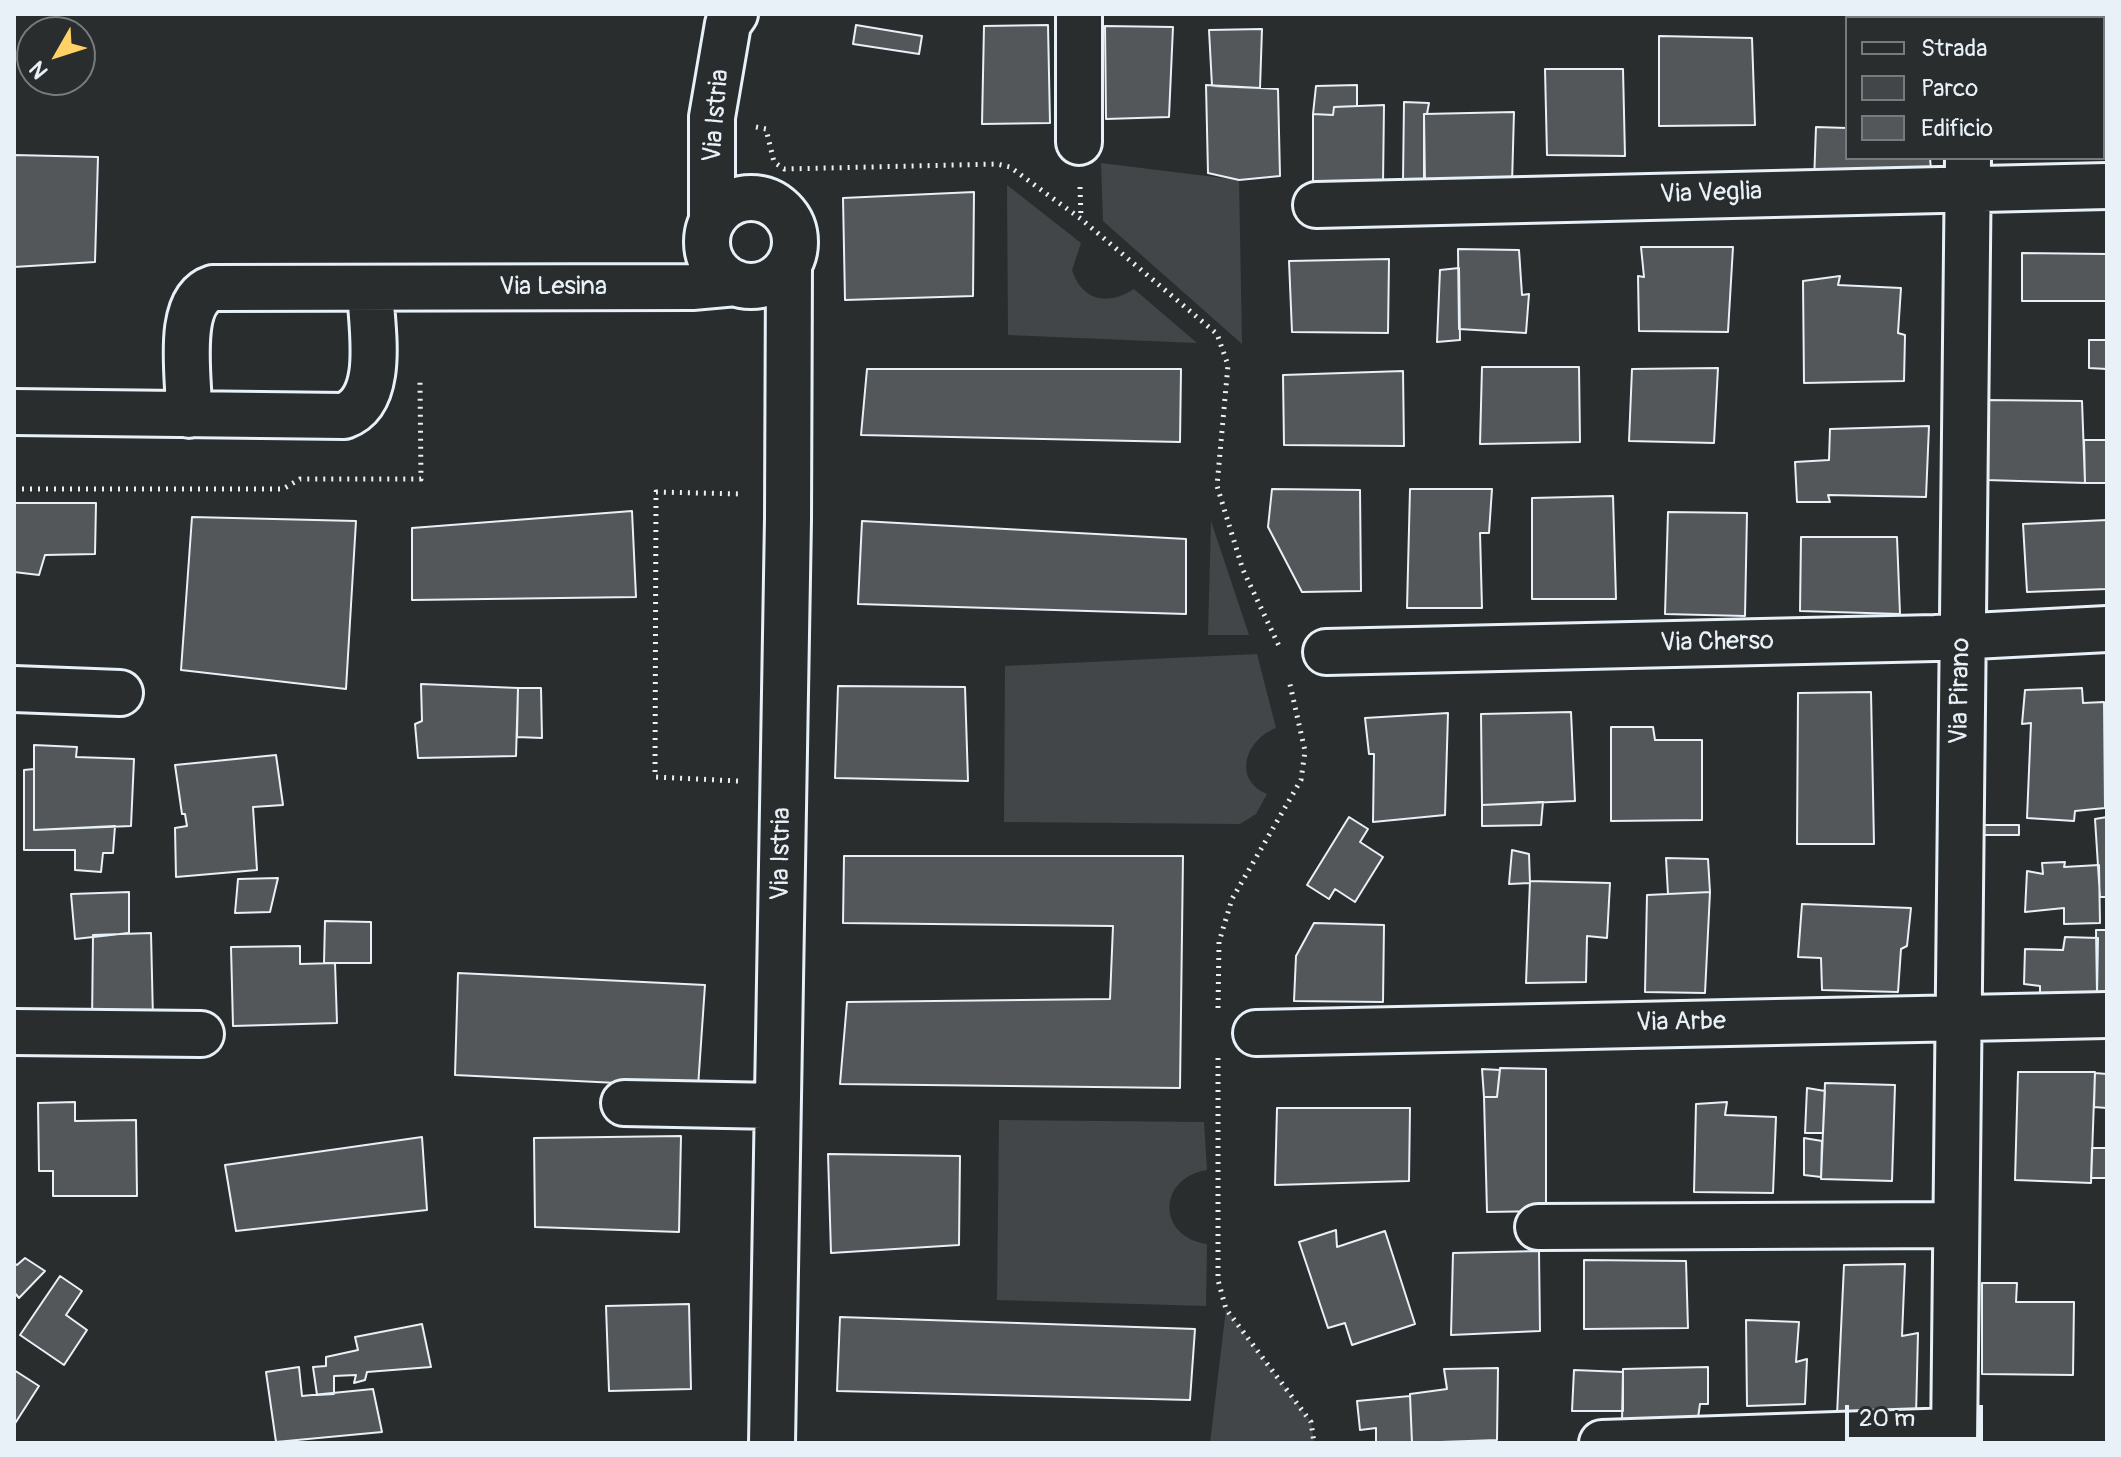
<!DOCTYPE html>
<style>
body{margin:0}
#map{position:relative;width:2121px;height:1457px;overflow:hidden;background:#2a2d2e;font-family:Pangolin,sans-serif}
canvas{display:block}
.frame{position:absolute;inset:0;border:16px solid #e8f1f8;pointer-events:none}
.legend{position:absolute;left:1845px;top:16px;width:260px;height:144px;box-sizing:border-box;background:#2a2d2e;border:2px solid #767b7f;margin:0;padding:10px 14px;list-style:none;font-size:24px;color:#e8f1f8}
.legend li{display:flex;align-items:center;gap:16px;height:40px}
.legend b{width:40px;border:2px solid #767b7f}
.north{position:absolute;left:16px;top:16px;width:80px;height:80px;box-sizing:border-box;background:#2a2d2e;border:2px solid #767b7f;border-radius:50%;rotate:231deg;font-size:22px;font-weight:700;line-height:32px;text-align:center;color:#e8f1f8}
.north::after{content:'';display:block;margin:auto;width:28px;height:36px;background:#ffd166;clip-path:polygon(50% 0,100% 100%,50% 72%,0 100%)}
.scale{position:absolute;left:1845px;top:1405px;width:138px;height:36px;box-sizing:border-box;border:4px solid #e8f1f8;border-top:0;padding-left:10px;font-size:24px;line-height:28px;white-space:nowrap;color:#e8f1f8;-webkit-text-stroke:6px #2a2d2e;paint-order:stroke}
</style>
<div id="map">
<canvas width="2121" height="1457"></canvas>
<div class="frame"></div>
<ul class="legend">
<li><b style="height:10px;background:#2a2d2e"></b>Strada</li>
<li><b style="height:22px;background:#424648"></b>Parco</li>
<li><b style="height:22px;background:#535759"></b>Edificio</li>
</ul>
<div class="north">N</div>
<div class="scale">20 m</div>
</div>
<script>
const ctx = document.querySelector('canvas').getContext('2d');
ctx.lineJoin = 'round';
function fill(path, color) { ctx.fillStyle = color; ctx.fill(path, 'evenodd'); }
function strokePath(path, color, width, dash) { ctx.strokeStyle = color; ctx.lineWidth = width; ctx.lineCap = dash ? 'butt' : 'round'; ctx.setLineDash(dash || []); ctx.stroke(path); }
function label(font, color, halo, rows, align = 'center') {
  ctx.font = font + ' Pangolin,sans-serif'; ctx.lineWidth = 6; ctx.setLineDash([]); ctx.textBaseline = 'middle'; ctx.strokeStyle = halo; ctx.fillStyle = color; for (const [text, x, y, turn = 0] of rows) {
    ctx.save(); ctx.translate(x, y); ctx.rotate((+turn || 0) * Math.PI / 180); ctx.textAlign = isNaN(turn) ? turn : align; if (halo) ctx.strokeText(text, 0, 0); ctx.fillText(text, 0, 0); ctx.restore();
  }
}
const green = new Path2D(`
 M1101,163l138,17 3,164 -139,-123z
 M1007,185l74,58 -9,27c10,31 36,36 62,19l63,54 -189,-8z
 M1211,521l38,114h-41z
 M1257,654l19,74c-29,11 -45,50 -9,66l-11,20 -16,10 -236,-2 1,-156z
 M999,1120l205,2 3,48c-50,8 -50,67 0,74l-1,62 -209,-6z
 M1226,1309l85,113 3,21h-104z`);
const building = new Path2D(`
 M2016,14h83v4h-83z
 M856,25l66,11 -3,18 -66,-10z
 M1048,25l2,98 -68,1 2,-98z
 M1105,26l68,1 -4,90 -63,2z
 M1262,29l-2,59 -48,-2 -3,-56z
 M1659,36l93,2 3,87 -96,1z
 M1545,69h78l2,87 -78,-1z
 M1206,85l72,4 2,87 -41,4 -31,-7z
 M1357,85v21l-23,1 -1,8 -20,-1 3,-28z
 M1404,102l25,1 -2,11h-3v65l-21,1z
 M1384,105l-1,79 -70,-2v-68l20,1 1,-8z
 M1514,112l-2,72h-87l-1,-70z
 M1816,127l31,1v30h89h-6l2,23 -118,1z
 M14,155l84,2 -3,105 -81,5z
 M974,192l-1,104 -128,4 -2,-102z
 M1641,247h92l-5,85 -89,-1 -1,-55 6,1z
 M1458,249l61,1 3,45 7,-1 -3,39 -67,-4z
 M2022,253l85,1v47h-85z
 M1389,259l-1,74 -96,-1 -3,-71z
 M1459,268l1,72 -23,2 3,-72z
 M1840,276l-2,9 63,3 -3,45 7,2 -1,46 -100,2 -1,-102z
 M2089,340h18v29l-18,-1z
 M1482,367h97l1,75 -100,2z
 M1718,368l-4,75 -85,-2 3,-72z
 M867,369h314l-1,73 -319,-7z
 M1403,371l1,75 -120,-1 -1,-70z
 M1985,400l97,1 3,82 -99,-3z
 M1929,426l-3,71 -98,-2 2,7h-33l-2,-40 34,-2 1,-31z
 M2084,440h23v43h-22z
 M1272,489l88,1 1,101 -59,1 -34,-65z
 M1410,489h82l-3,44h-9l2,75h-75z
 M1613,496l3,103h-84v-101z
 M14,503h82l-1,51 -50,1 -6,20 -25,-3z
 M632,511l4,86 -224,3v-72z
 M1668,512l79,1 -2,103 -80,-2z
 M192,517l164,4 -10,168 -165,-19z
 M2107,520v69l-80,3 -4,-68z
 M862,521l324,18v75l-328,-10z
 M1801,537h96l3,77 -100,-3z
 M421,684l97,4 -2,68 -98,2 -3,-34 7,-3z
 M838,686l127,1 3,94 -133,-3z
 M518,688h23l1,50 -25,-1z
 M2082,688l1,15 21,-1 1,106 -30,3 -1,10 -47,-3 4,-95 -9,1 3,-34z
 M1871,692l3,152h-77l1,-151z
 M1571,712l4,89 -93,4 -1,-91z
 M1448,713l-3,102 -72,7 1,-68h-5l-4,-36z
 M1611,727h42l2,13h47v80l-91,1z
 M34,745l43,2 -1,10 58,2 -3,67 -97,4z
 M276,755l7,50 -30,2 4,63 -81,7 -1,-49 12,-2 -2,-12h-3l-7,-49z
 M34,769v61l81,-4 -2,27h-10l-2,19 -26,-2v-20h-51v-80z
 M1543,802l-2,23 -59,1v-21z
 M1349,817l19,12 -8,13 23,15 -28,45 -20,-13 -6,10 -22,-14z
 M2107,817v80h-7l-5,-78z
 M1980,825h39v10h-39z
 M1512,850l17,4 1,29 -21,1z
 M844,856h339l-3,232 -340,-4 7,-82 263,-3 3,-73 -270,-3z
 M1666,858l42,1 2,33 -42,2z
 M2065,862l-1,5 35,-2 1,58 -36,1v-16l-39,4 2,-41 16,3 -1,-11z
 M278,878l-8,34 -35,1 3,-34z
 M1530,881l80,2 -3,55 -20,-2 -1,46 -60,1z
 M129,892v41l-54,6 -4,-45z
 M1710,892l-5,101 -60,-1 2,-97z
 M1802,904l109,4 -4,38 -6,3 -3,43 -76,-2 -1,-32 -23,-1z
 M325,921l46,1v41h-47z
 M1314,923l70,2 -1,77 -89,-1 2,-45z
 M2096,930h11v63h-10z
 M151,933l2,86 -61,4 1,-88z
 M2065,937l33,1 -1,57 -57,3v-12l-16,-2 1,-35 38,1z
 M300,946v18l35,-1 2,60 -104,3 -2,-79z
 M458,973l247,12 -7,102 -243,-12z
 M1500,1068l46,1v142l-59,1 -3,-115h13z
 M1482,1069l18,1 -3,27h-13z
 M2018,1072h77l-4,111 -76,-3z
 M2095,1073l12,1v34l-13,-1z
 M1825,1083l70,2 -3,96 -71,-2z
 M1807,1088l18,3 -2,42h-18z
 M75,1102v19l61,-1 1,76h-84v-25h-14l-1,-68z
 M1727,1102l-2,13 51,2 -3,76 -79,-1 2,-88z
 M1277,1108h133l-1,73 -134,4z
 M681,1136l-2,96 -144,-5 -1,-89z
 M422,1137l5,73 -191,21 -11,-66z
 M1804,1138l18,3 -1,36 -17,-2z
 M2092,1148h15v30h-16z
 M828,1154l132,2 -1,89 -128,8z
 M1336,1230l1,17 48,-16 30,93 -63,21 -7,-22 -17,5 -29,-86z
 M1539,1251l1,80 -89,4 2,-82z
 M25,1258l20,13 -26,27 -5,-6v-29l3,2z
 M1584,1260l102,1 2,67 -104,1z
 M1905,1264l-3,72 16,-3 -2,83 -79,-1 7,-150z
 M60,1276l22,15 -16,24 21,15 -23,35 -44,-30z
 M1982,1283h35l-1,19h58l-1,73 -91,-1z
 M689,1304l2,85 -82,2 -3,-85z
 M840,1317l355,12 -5,71 -353,-9z
 M1746,1320l53,2 -3,40 11,-3 -2,45 -58,2z
 M422,1324l9,43 -64,5 -2,8 -11,3 2,-8 -22,1v18l-17,1 -4,-28 13,-1v-9l32,-7 -3,-13z
 M299,1367l3,29 71,-7 9,43 -106,10 -10,-70z
 M1708,1367v37h-8l-2,14 -76,3 1,-52z
 M1498,1368l-1,72 -85,3 -2,-49 37,-5 -3,-20z
 M14,1370l25,16 -25,39z
 M1574,1370l49,2v39h-51z
 M1410,1396l2,47h-36v-15l-16,2 -3,-29z`);
const path = new Path2D(`
 M756,127l10,2 8,33 10,7 213,-5 13,3 71,52 136,115 11,31 -11,121 26,84 37,78
 M1080,187l1,32
 M14,489h269l17,-10h121l-1,-97
 M738,781l-83,-4 1,-285 86,2
 M1218,1008l1,-66 13,-43 69,-119 4,-29 -16,-71
 M1218,1058v222l8,29 85,113 3,21`);
const street = new Path2D(`
 M1079,14v128
 M1969,18v-4
 M707 242a44 44 0 1 1 88 0a44 44 0 1 1-88 0Z
 M1316,205l791,-19
 M712,220v-103l16,-93 7,-10
 M14,412l330,4c43,-16 27,-91 26,-128
 M189,415c1,-34 -15,-114 24,-127l479,-1 44,-4
 M1326,652l609,-14 172,-9
 M14,689l106,4
 M14,1032l187,2
 M1256,1033l851,-18
 M624,1103l152,3
 M1538,1227l417,-2
 M772,1443l16,-924 1,-254
 M1602,1443l352,-12
 M1954,1443l14,-1285`);
const streetNames = [
 ["Via Istria",717,116,-85],
 ["Via Veglia",1711,194,-2],
 ["Via Lesina",553,287],
 ["Via Cherso",1717,643,-1],
 ["Via Pirano",1961,691,-89],
 ["Via Istria",782,854,-89],
 ["Via Arbe",1681,1023,-1]
];
fill(green, '#424648');
fill(building, '#535759');
strokePath(building, '#e8f1f8', 2);
strokePath(street, '#e8f1f8', 50);
strokePath(path, '#e8f1f8', 5, [2, 6]);
strokePath(street, '#2a2d2e', 44);
label('26px', '#e8f1f8', '#2a2d2e', streetNames);
</script>
